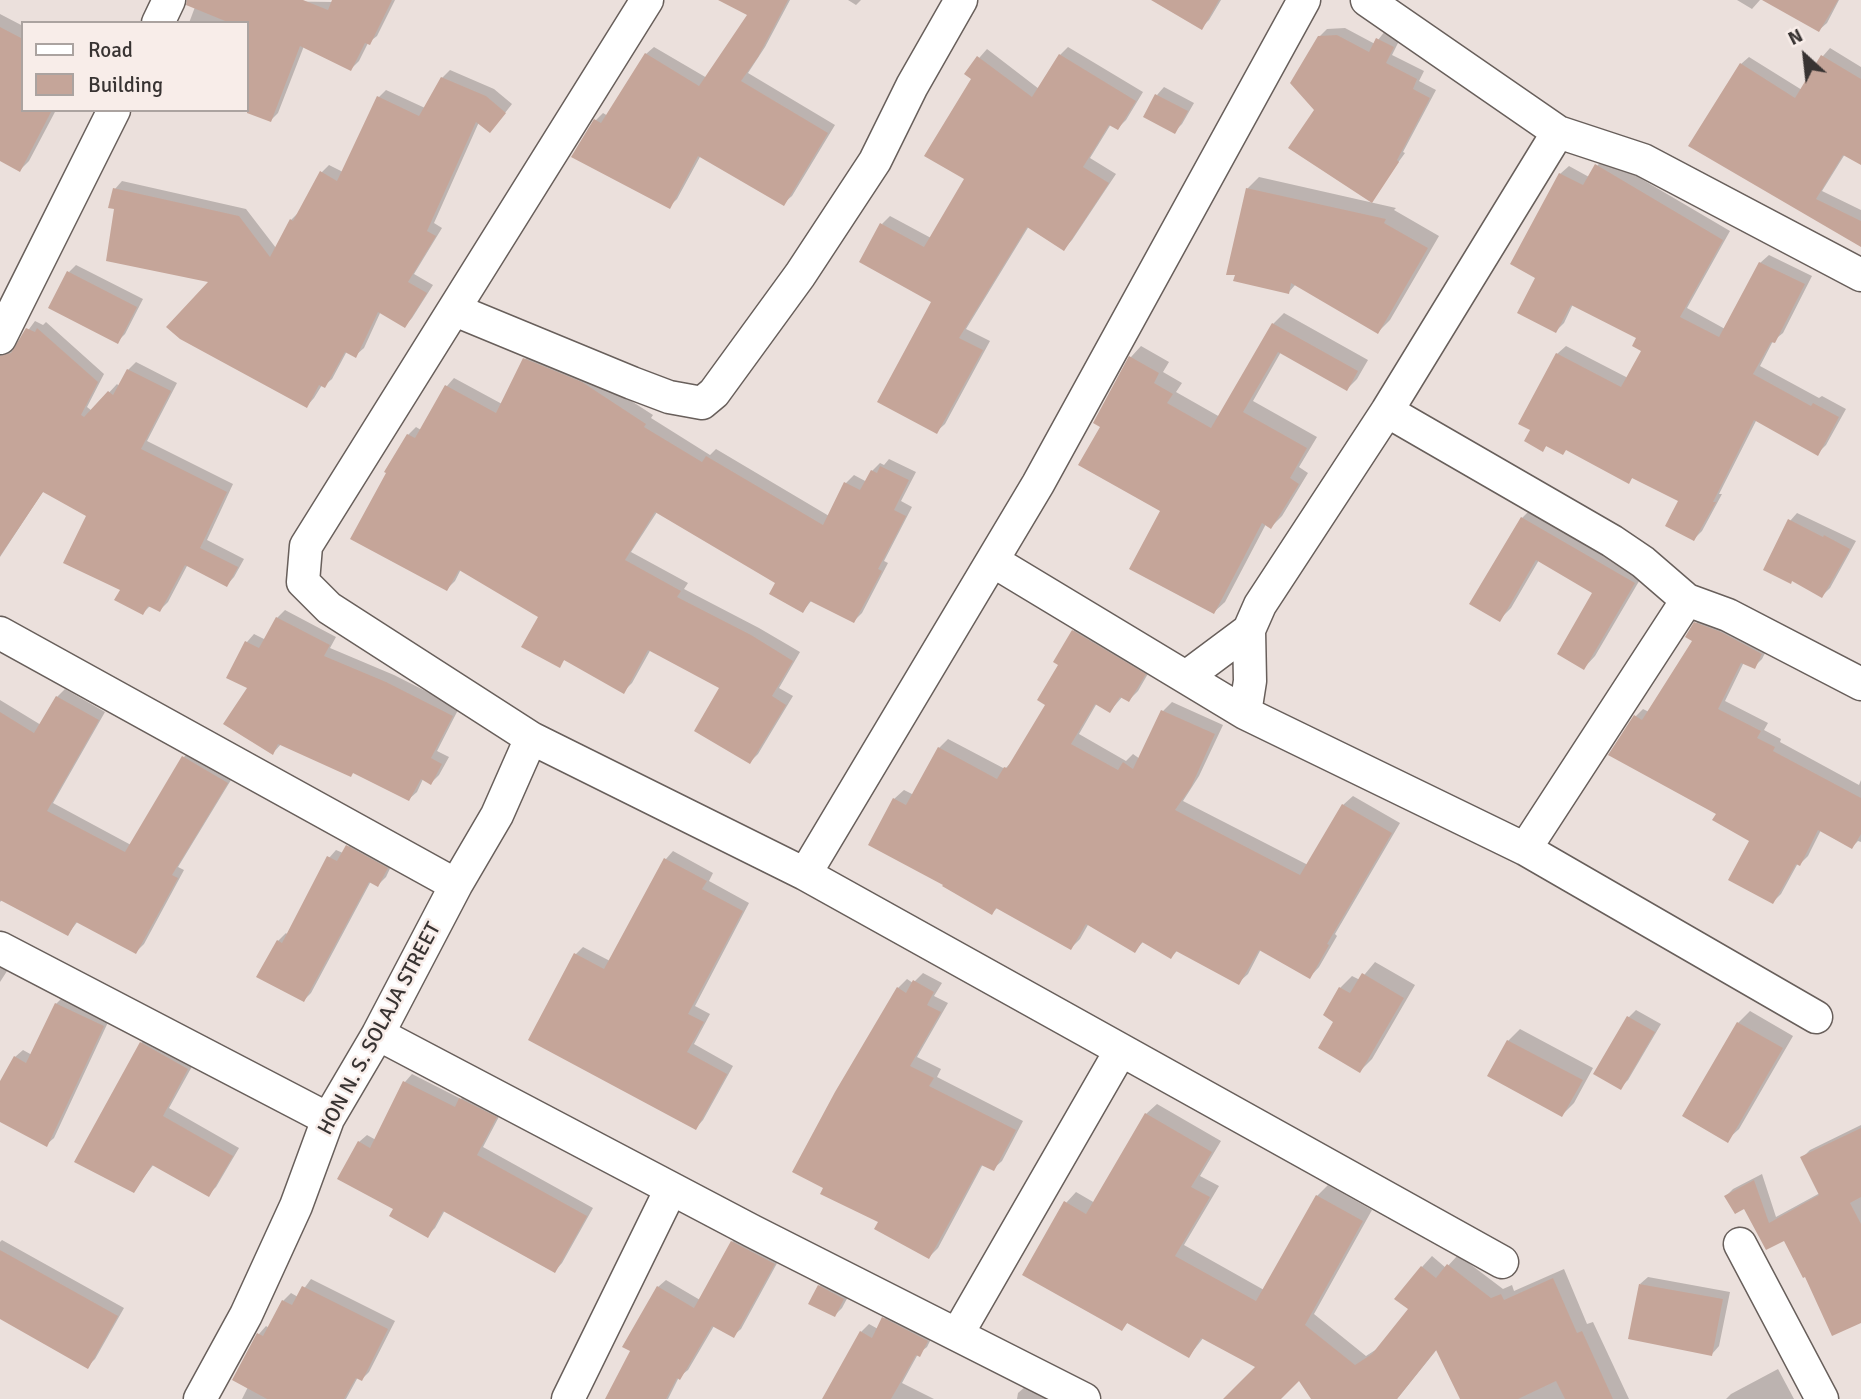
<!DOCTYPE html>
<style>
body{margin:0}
#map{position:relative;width:1861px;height:1399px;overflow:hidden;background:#ebe0dc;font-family:Signika,sans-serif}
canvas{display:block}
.legend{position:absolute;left:21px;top:21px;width:228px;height:91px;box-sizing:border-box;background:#f8ede9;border:2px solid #aba3a0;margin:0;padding:9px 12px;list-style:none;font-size:21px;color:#383332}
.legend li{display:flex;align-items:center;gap:14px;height:35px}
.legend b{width:35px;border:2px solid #aba3a0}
.north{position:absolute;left:1770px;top:21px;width:70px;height:70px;-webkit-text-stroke:5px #f8ede9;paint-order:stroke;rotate:333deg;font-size:19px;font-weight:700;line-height:28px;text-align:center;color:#383332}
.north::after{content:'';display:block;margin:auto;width:24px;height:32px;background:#383332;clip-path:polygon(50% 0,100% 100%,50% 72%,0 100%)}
</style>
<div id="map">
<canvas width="1861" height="1399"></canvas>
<ul class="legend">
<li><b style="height:9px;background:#fff"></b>Road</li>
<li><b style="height:19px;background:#c5a599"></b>Building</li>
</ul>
<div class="north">N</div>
</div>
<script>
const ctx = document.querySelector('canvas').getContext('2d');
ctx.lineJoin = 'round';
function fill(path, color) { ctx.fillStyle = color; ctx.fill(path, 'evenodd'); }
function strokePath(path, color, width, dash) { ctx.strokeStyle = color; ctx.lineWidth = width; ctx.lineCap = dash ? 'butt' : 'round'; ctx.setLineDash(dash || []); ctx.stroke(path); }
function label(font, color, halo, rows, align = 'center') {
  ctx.font = font + ' Signika,sans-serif'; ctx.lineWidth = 5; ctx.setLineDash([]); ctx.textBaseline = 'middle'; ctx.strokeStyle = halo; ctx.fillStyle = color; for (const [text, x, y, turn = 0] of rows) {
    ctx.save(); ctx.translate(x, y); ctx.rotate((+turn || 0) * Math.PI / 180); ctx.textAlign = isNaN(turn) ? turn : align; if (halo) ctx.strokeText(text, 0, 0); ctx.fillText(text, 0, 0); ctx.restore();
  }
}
const shadow = new Path2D(`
 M188,0l145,2 62,-2 -18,36 -9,7 -9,18 -8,8 -47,-23 -26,67 -7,7 -28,-10h4v-87h-58l6,-16z
 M722,0h68l-25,47 -17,26 87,52 -43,71 -8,7 -83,-48 -24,44 -8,8 -74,-86 8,-8 5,3 38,-62 8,-7 53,31 42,-63z
 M848,0h13l-5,5z
 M1154,0h67l-12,20 -8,8z
 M1737,0h23l-8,9z
 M1765,0h74l-12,23 -8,7z
 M0,14l23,12v84h33l-27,51 -9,9 -20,-11z
 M1345,28l30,16 10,-13 15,8 -8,16 32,16 -5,10 17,9 -33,62 2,1 -34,47 -55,-91 3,-72 8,-8z
 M1068,47l75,45 -17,28 -8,8 -7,-4 -21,34 26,16 -44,66 -8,9 -35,-23 -63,103 24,12 -45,83 -9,8 -2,-131 -52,-77 8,-8 41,22 35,-59 7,-101 -7,-5 21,-24 52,40 21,-34z
 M1830,48l31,19v96l-16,-9 -23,37 39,19v36l-170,-101 50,-81 8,-7 53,33 21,-34z
 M450,70l44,19 18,15 -15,19 -18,-1 -45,101 8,5 -28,46 19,11 -21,33 -7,8 -24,-15 -17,37 -8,7 -9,-4 -15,28 -8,7 -2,-1 -8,13 -7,8 -96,-125 -95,-73 -1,-19 7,-8 124,28 30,39 15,-28 8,-8 23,-40 7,-7 14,7 36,-75 7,-7 39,18 17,-30z
 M1164,87l30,16 -12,21 -7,7 -18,-36z
 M1604,157l126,74 -43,77 38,21 35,-66 9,-8 43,21 -29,57 -10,8 -13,25 59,32 3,-2 24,13 -20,36 -8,8 -61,-34 -38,75h3l-20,37 -8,8 -13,-38 -48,-24 -5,5 -61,-34 -20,-3 -4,5 -11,-21 25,-75 9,-8 62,32 16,-27 -5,-13 -66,-34 -9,19 -8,8 -18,-54 22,-103 9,-8 20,11z
 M1259,177l137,31 -2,2 45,26 -49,84 -12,12 -82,-48 -7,8 -42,-103z
 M76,265l67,34 -18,35 -8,8 -48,-70z
 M1284,313l84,47 -11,19 -10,10 -66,-37 -28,49 64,36 -18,30 9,6 -26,43 -11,11 -5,-3 -41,78 -11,10 -52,-101 -60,-85 -7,-4 36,-65 10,-11 28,16 -6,10 19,11 -6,9 44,25 53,-93z
 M35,321l8,4 3,-3 58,52 -17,33 5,4 25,-27 3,3 8,-17 8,-8 41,21 -30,58 86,43 -26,56 37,19 -10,18 -7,8 -39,-21 -20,38 -8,8 -9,-5 -8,8 -21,-23 -34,-75 -44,-25 -44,67v-202l6,-7 10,-1z
 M533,351l58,24 62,40 -2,3 59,37 6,-6 113,67 17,-33 8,-8 13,7 5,-11 8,-8 4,2 5,-6 27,13 -15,29 11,6 -28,54 4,2 -26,50 -8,8 -42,-21 -9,11 -25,-28 -121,-71 -26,40 57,31 -4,6 75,39 41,24 -21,36 14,8 -35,58 -8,8 -28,-74 -71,-39 -19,34 -8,8 -59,-32 -6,6 -18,-49 -80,-47 -6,12 -8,8 -39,-154 8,-8 5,3 26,-44 7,-8 48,26 23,-45z
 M1534,506l111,65 -50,85 -11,12 11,-75 -56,-33 -28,48 -12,12 23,-102z
 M1797,513l59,28 -26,47 -8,8 -32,-75z
 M285,610l51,27 -6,11 64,27 65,33 -22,43 12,6 -10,18 -8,8 -8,-4 -6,13 -8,7 -55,-28 -72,-28 -9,10 -24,-65 -2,-46 7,-8 12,6 11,-22z
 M1704,615l65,30 -7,14 -8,8 -10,-5 -19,39 43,22 -4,7 17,9 -1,3 79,43 2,-5v62l-3,-1 -6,6 -31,-17 -13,26 -8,8 -2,-1 -17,31 -8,8 -22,-62 -32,-27 -84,-96 8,-8 6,3 45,-72 2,-17z
 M1083,622l70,43 -15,26 -9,9 -6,-4 -13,15 -13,-8 -18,31 47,27 7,-7 7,5 23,-48 9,-9 51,23 -24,51 -16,25 125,64 35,-60 10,-9 47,27 -65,111 2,2 -18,31 -9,10 -49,-28 -13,25 -10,9 -60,-33 -7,7 -27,-16 -10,10 -45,-28 -9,16 -9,9 -73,-41 -6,6 -98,-114 10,-9 10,5 25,-47 9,-9 57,30 10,-11 32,-54 26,-73z
 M65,689l40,23 -52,91 78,42 53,-88 7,-7 43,25 -56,92 6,3 -40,74 -8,8 -58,-31 -10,13 -65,-35 -3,3v-202l41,25 16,-28z
 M355,839l39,21 -8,17 -8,8 -7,-4 -60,112 -7,7 -26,-59 8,-8 2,2 41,-77 7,-8 7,3z
 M673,851l40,22 -4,8 40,22 -54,103 15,8 -16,30 39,22 -30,54 -7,8 -121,-173 8,-8 27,14 56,-102z
 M0,962l9,6 -9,14z
 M1375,962l40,23 -43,74 -12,12 -24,-50 -11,-6 15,-27 12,-12 8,4z
 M923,973l19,10 -8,13 14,7 -31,54 24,12 -4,8 86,44 -21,40 -9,8 -10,-5 -45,84 -9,9 -49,-36 18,-233 9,-9 6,4z
 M64,996l46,22 -56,120 -8,7 -46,-24v-36l15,-28 8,-7 9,5 24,-51z
 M1636,1010l25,14 -33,56 -8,8 9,-71z
 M1750,1011l43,25 -54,93 -12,11 11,-117z
 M1520,1029l73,39 -19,35 -12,12 -73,-39 19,-35z
 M149,1036l46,25 -26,47 70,40 -23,39 -8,8 -54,-31 -21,27 8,-148z
 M412,1074l49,25 7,-8 35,18 -20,38 110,61 -31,55 -7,8 -110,-61 -10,18 -8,8 -32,-28 -36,-66 8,-7 9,5 29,-58z
 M1157,1104l64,37 -21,35 19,10 -35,59 80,45 53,-94 11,-11 44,25 -58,104 52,42 14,-9 30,-38 12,-42 10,-11 14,12 12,-13 45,34 9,-4 2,6 50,-22 23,55 6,-2 36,77h-167l-24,-51 -41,51h-84l-14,-21 -21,21h-44l24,-32 -54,-30 -15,19 -61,-34 -6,7 -56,-126 10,-11 19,11 51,-89z
 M1861,1125v196l-55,-46 -21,-37 -41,-31 -18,-11 7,-7 29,-15 14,43 44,-24 -18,-35 8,-8z
 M740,1234l41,22 -40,73 -8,7 -19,-10 -26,44 -9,7 -11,22h-61l25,-48 26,-64 8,-7 34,20 32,-58z
 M2,1240l122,68 -29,51 -7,7 -88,-49v-75z
 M1648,1277l82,15 -11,54 -7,8 -72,-70z
 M311,1279l84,42 -26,51 -7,7 -4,-2 -12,22h-104l6,-12 11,-53 7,-8 3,2 14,-27 8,-8 7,4z
 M827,1279l24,12 -9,17 -7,7 -16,-29z
 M891,1311l43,22 -7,14 -9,7 -16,29 32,16h-110l37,-67 8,-8 9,5 6,-10z
 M1778,1369l16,30h-68l5,-5z
 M1026,1386l29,13h-38l1,-6z`);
const building = new Path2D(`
 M187,0h116l25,10 4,-10h60l-22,45 -5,-2 -14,28 -51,-25 -29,76 -24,-9v-90h-17l-44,-18z
 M718,0h70l-30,57 -17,24 87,52 -44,73 -86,-50 -28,53 -99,-52 23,-38 7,4 44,-70 54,33 48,-71z
 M1151,0h68l-17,30z
 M1762,0h76l-19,32z
 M0,27l23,12v71h29l-32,62 -20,-11z
 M1337,35l32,17 7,-14 18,9 -8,16 31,16 -4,10 17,9 -33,62 2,2 -27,41 -84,-55 26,-38 -24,-27 28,-47z
 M1059,54l77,47 -18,29 -9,-5 -26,42 26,16 -45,68 -37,-24 -68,111 24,12 -46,84 -60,-32 54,-100 -72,-40 21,-39 44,24 40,-68 -40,-23 47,-77 -7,-5 13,-18 55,41z
 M1821,55l40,24v86l-18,-10 -27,44 45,22v26l-173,-101 52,-83 55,35z
 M441,77l45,19 20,17 -16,20 -14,-11 -49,109 9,5 -28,46 19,11 -22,35 -27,-16 -22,46 -11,-6 -20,36 -6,-3 -12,23 -127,-69 -14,-12 42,-45 -102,-21 8,-52 -6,-1 5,-20 126,28 31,41 20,-38 3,2 27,-50 17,10 40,-85 42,20z
 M1155,94l33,17 -13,23 -32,-17z
 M1595,164l128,76 -43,77 39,20 40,-75 46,22 -30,59 -4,-1 -18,32 58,32 2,-3 26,14 -21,39 -64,-36 -41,82h3l-22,39 -29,-15 13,-25 -46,-23 -3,6 -63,-34 -3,5 -17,-9 -3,6 -19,-11 6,-11 -12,-6 38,-71 65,34 20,-36 -9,-5 4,-8 -65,-33 -15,28 -39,-20 18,-35 -25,-14 49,-91 24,12z
 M1246,188l140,31 -2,4 44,25 -50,86 -87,-51 -2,11 -56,-13 2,-6h-9z
 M67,271l70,36 -19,37 -70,-36z
 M1272,323l86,48 -11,20 -69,-39 -35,60 64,36 -17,30 9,6 -28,45 -9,-6 -48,91 -85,-45 31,-58 -82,-46 22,-38 -7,-4 36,-67 30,17 -5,10 19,11 -6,9 44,25z
 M26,328l9,4 2,-4 61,54 -17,33 3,2 24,-26 5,4 14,-26 44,22 -30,58 86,43 -27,56 38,19 -11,20 -42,-22 -25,47 -12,-6 -5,9 -29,-15 6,-10 -57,-27 23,-47 -43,-24 -43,64v-200l11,-3z
 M523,358l59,24 64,42 -2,3 58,35 4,-6 117,69 21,-43 16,8 11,-20 6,3 3,-7 29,14 -15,30 12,6 -28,53 4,2 -28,52 -44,-22 -7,12 -34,-19 6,-11 -120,-71 -30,48 56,31 -4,6 74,38 42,26 -21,35 14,9 -36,59 -56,-33 25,-43 -71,-38 -24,44 -60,-34 -4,8 -39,-21 17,-30 -79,-47 -12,21 -97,-52 36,-66 -2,-1 23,-38 8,4 30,-53 51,28z
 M1521,517l114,66 -51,87 -27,-16 35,-61 -56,-33 -36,62 -31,-18z
 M1788,519l35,18 1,-2 26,14 -28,49 -30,-17 -1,3 -28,-14z
 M276,617l54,28 -6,11 62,26 67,34 -22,42 11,6 -11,21 -10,-6 -12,22 -56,-28 -2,4 -73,-33 -5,11 -50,-31 24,-36 -21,-10 19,-37 14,7z
 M1694,622l27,10 41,22 -7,15 -14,-6 -23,46 43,22 -4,7 18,9 -2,4 88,47v36l-9,15 -34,-19 -18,36 -4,-2 -23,40 -45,-24 21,-39 -37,-21 4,-6 -108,-59 26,-40 8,5 50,-79 -7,-4z
 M1072,630l74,44 -17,28 -9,-5 -10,16 -15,-9 -24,40 47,26 5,-8 10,7 28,-59 54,24 -24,53 -16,23 125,65 42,-71 50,29 -65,111 2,1 -19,34 -51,-29 -20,35 -63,-34 -5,8 -29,-17 -7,11 -49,-29 -15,26 -75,-42 -4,7 -50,-29 1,-1 -75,-40 25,-47 13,7 32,-58 59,32 7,-12 3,1 38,-63 -8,-5 21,-35 -5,-3z
 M56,696l43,24 -52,91 78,41 57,-96 46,27 -56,92 6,3 -42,76 -60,-32 -8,14 -68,-36v-188l34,21z
 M346,845l42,23 -10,19 -9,-5 -65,120 -48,-25 21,-37 5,3 45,-87 10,5z
 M664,858l43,23 -5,8 41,22 -55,103 16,8 -17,30 40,22 -31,56 -168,-90 46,-87 30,16z
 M1362,973l42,25 -44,75 -42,-25 15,-26 -10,-7 16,-28 11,6z
 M913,980l21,12 -7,13 14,7 -31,54 24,12 -5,8 87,44 -22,41 -13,-6 -52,94 -55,-30 4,-7 -58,-28 3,-6 -31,-16 43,-80 62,-105 9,6z
 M55,1003l49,23 -57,121 -47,-25v-41l14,-25 12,7z
 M1627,1016l28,16 -34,58 -28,-16z
 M1737,1022l46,26 -55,95 -46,-27z
 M1507,1040l76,40 -21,37 -75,-41z
 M140,1042l48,27 -25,47 70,40 -24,41 -57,-32 -18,28 -60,-31z
 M403,1081l52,26 4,-9 38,19 -20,38 110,61 -32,57 -112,-62 -15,27 -39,-22 4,-7 -56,-30 21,-38 12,7z
 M1145,1113l67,39 -21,35 19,10 -35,59 81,45 60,-106 47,26 -58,104 50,40 17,-11 36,-45 -14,-10 27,-33 15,12 11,-14 44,34 10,-4 3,6 49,-22 24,55 5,-2 31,68h-48l-9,-18 -38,18h-58l-24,-49 -39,49h-86l-12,-18 -18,18h-58l32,-32 -54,-29 -12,20 -62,-35 -5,8 -100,-56 42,-74 22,13z
 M1861,1128v69l-11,6 11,21v99l-29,13 -27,-59 -2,1 -19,-37 -18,9 -22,-41 -9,5 -11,-18 30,-16 15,43 50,-28 -19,-38z
 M731,1241l44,23 -41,74 -22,-12 -32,54 -3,-2 -11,21h-61l25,-48 -8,-4 35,-61 37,22z
 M0,1250l118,66 -30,53 -88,-50z
 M1639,1284l84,15 -11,57 -84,-17z
 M818,1285l26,14 -9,18 -27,-13z
 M302,1286l86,43 -26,52 -6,-3 -12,21h-77l-35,-19 25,-47 6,3 19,-36 10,5z
 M882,1317l46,24 -8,16 -4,-2 -25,44h-69l38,-68 12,7z`);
const street = new Path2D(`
 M647,0l-341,546 -3,36 26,26 202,130 274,136 697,388
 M1367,0l191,132 85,28 218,115
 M158,23l11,-23
 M455,310l177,73 37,14 33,6 12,-10 86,-118 75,-114 37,-75 49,-86
 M0,338l114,-228
 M1387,411l225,130 31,21 44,38
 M993,561l252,152 280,136 291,168
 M0,633l456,252
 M1186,677l63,-47
 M1245,713l5,-32 -1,-51 11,-25 127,-194 171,-279
 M1525,849l162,-249 41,15 133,69
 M805,874l233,-390 266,-484
 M0,948l328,171
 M378,1034l374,197 332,168
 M1740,1244l82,155
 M958,1333l163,-283
 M200,1399l46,-84 50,-109 32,-87 50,-85 78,-149 41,-70 34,-77
 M568,1399l103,-210`);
const streetNames = [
 ["HON N. S. SOLAJA STREET",380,1029,-62]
];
fill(shadow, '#0003');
fill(building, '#c5a599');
strokePath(street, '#685f5b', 35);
strokePath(street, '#fff', 32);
label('21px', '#383332', '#f8ede9', streetNames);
</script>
